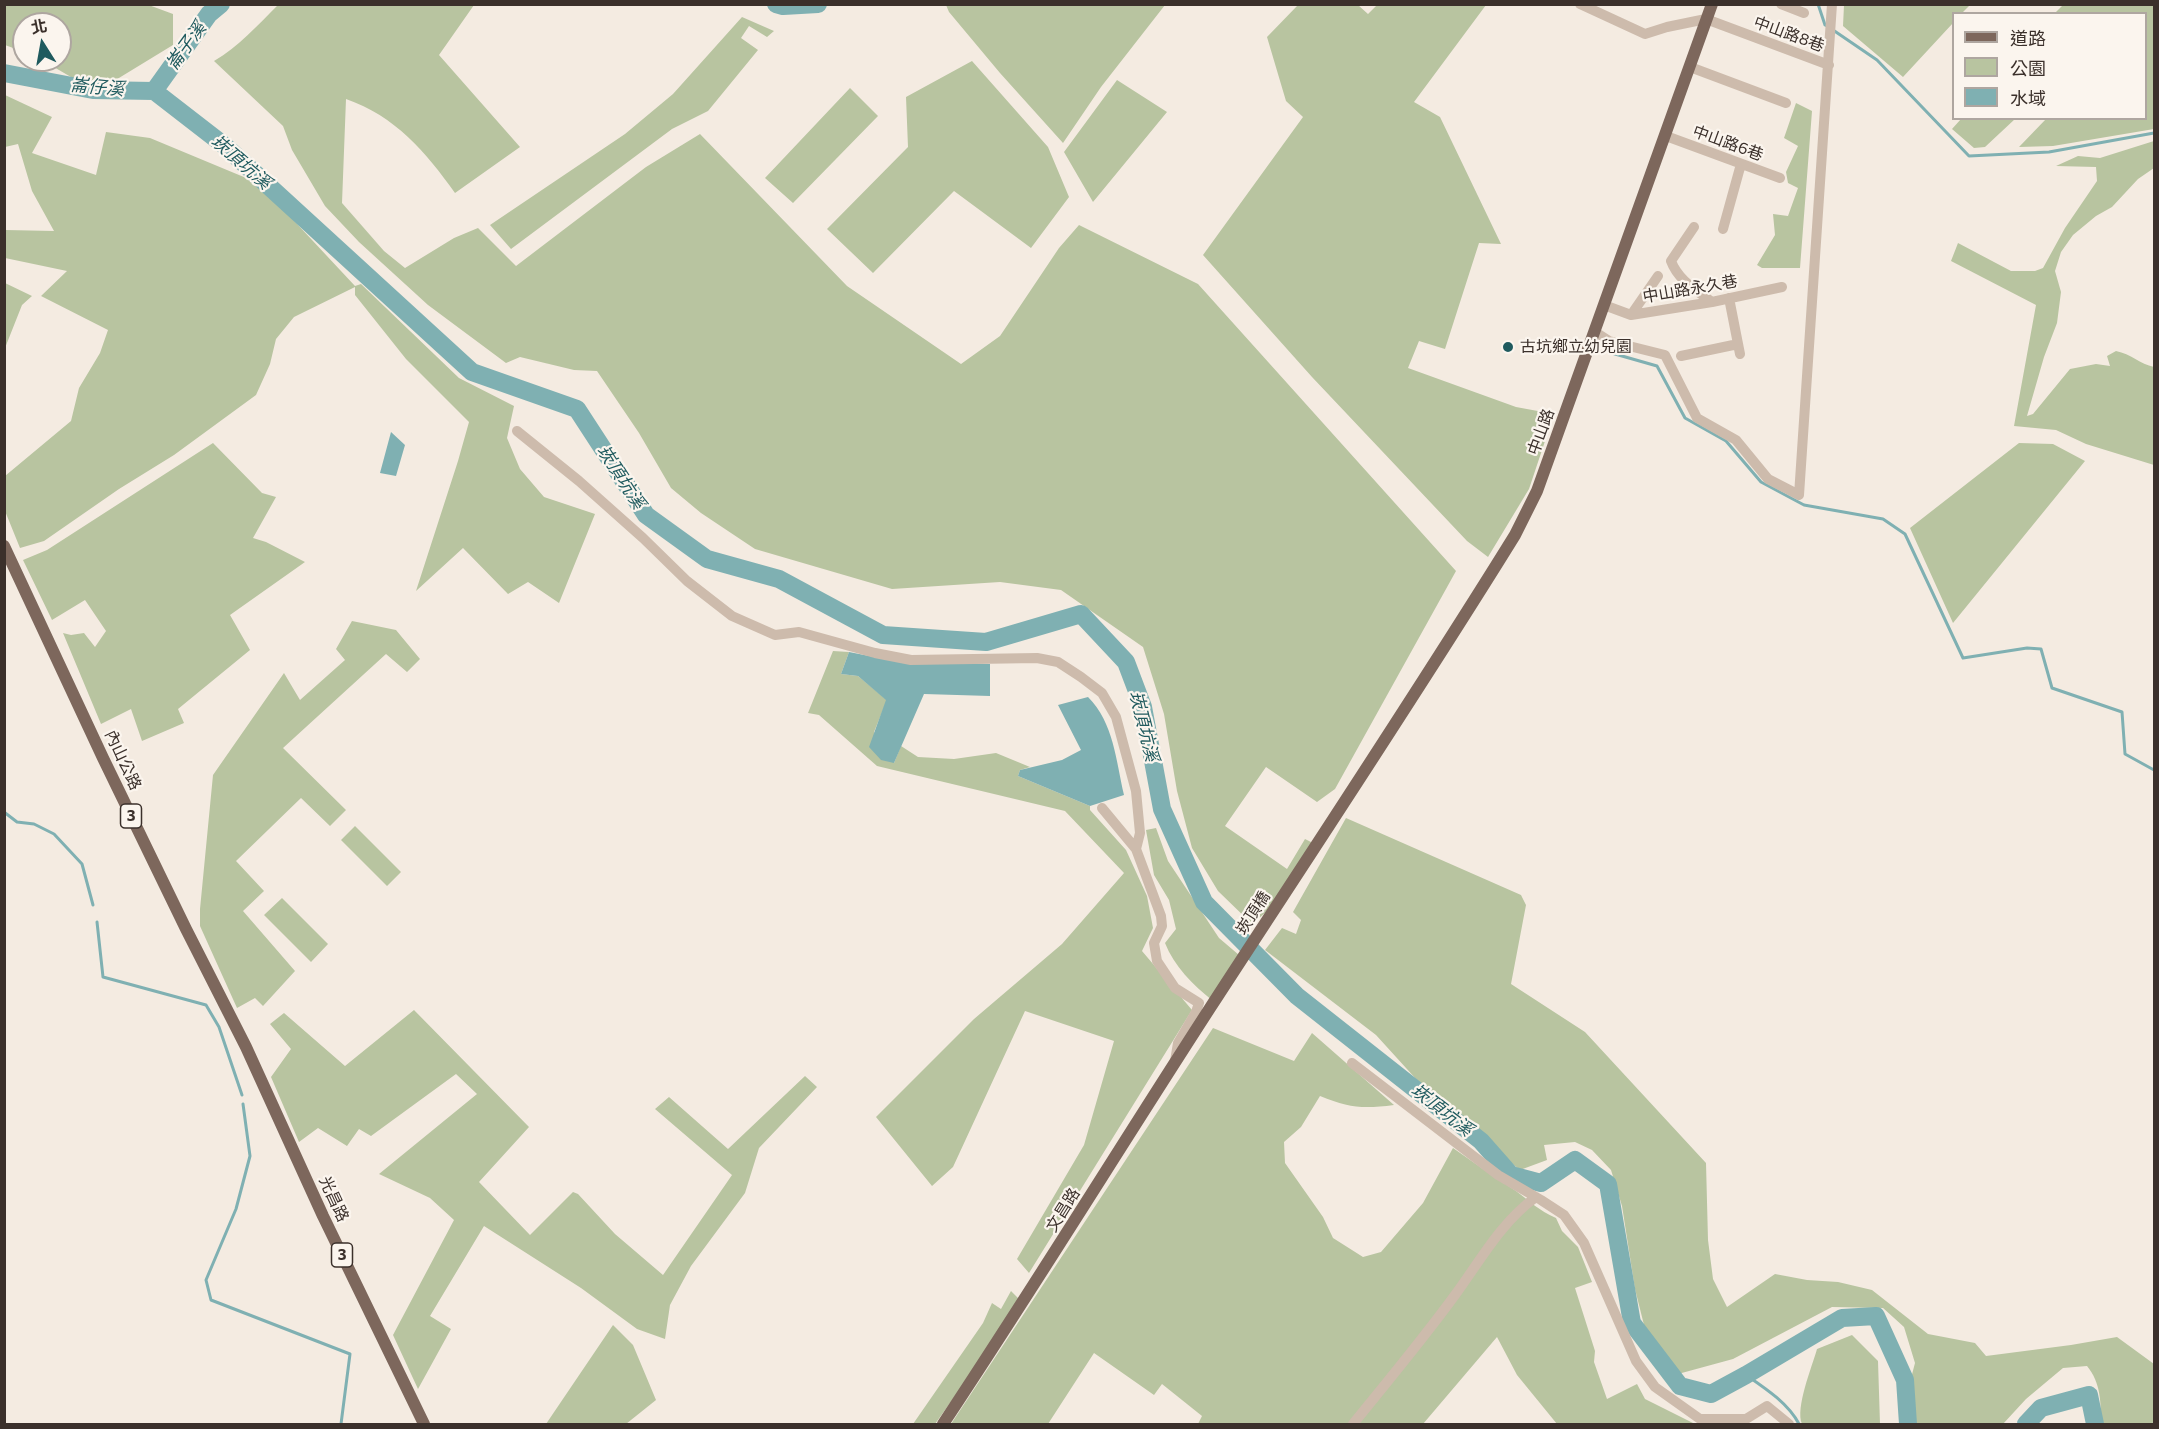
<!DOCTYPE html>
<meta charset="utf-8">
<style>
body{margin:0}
#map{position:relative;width:2159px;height:1429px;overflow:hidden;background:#f4ebe1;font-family:Commissioner,"Noto Sans TC",sans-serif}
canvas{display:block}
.frame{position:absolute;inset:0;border:6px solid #3b302b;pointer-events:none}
.legend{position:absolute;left:1952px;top:12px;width:195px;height:108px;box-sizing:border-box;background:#fbf5ee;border:2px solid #aea6a0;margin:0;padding:8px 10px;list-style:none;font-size:18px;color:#3b302b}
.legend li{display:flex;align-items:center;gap:12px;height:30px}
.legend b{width:30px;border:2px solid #aea6a0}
.north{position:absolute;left:12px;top:12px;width:60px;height:60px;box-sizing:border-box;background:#fbf5ee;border:2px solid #aea6a0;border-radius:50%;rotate:349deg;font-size:16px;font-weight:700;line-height:24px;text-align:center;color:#3b302b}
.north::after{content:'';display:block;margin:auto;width:21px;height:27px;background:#1f5a5e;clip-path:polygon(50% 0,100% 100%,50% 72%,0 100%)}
</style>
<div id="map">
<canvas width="2159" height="1429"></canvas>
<div class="frame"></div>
<ul class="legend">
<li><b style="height:8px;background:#7d675c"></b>道路</li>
<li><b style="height:16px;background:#b8c4a0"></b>公園</li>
<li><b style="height:16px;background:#7fb0b2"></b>水域</li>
</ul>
<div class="north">北</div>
</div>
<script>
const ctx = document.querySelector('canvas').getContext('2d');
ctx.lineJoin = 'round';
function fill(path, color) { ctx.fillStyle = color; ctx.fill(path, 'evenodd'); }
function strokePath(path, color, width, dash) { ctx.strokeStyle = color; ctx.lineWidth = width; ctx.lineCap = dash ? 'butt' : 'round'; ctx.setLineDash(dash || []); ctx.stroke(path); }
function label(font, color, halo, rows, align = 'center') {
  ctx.font = font + ' Commissioner,"Noto Sans TC",sans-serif'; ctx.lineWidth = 4.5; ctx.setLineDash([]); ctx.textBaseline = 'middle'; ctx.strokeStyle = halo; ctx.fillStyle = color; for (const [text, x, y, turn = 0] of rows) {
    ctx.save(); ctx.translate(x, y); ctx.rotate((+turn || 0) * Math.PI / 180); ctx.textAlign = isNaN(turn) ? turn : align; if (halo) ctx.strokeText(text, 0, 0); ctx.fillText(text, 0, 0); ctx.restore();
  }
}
const green = new Path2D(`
 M146,4l27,10v31l-59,36 -38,-1 -34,-20h18v-36h-36v28l-19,-7v-40z
 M2151,4l3,3v122l-101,17 -34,1 27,-28 100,-1v-104l-91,-1 8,-8z
 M278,5h196l-35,50 81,92 -65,46c-29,-41 -60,-77 -109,-94l-4,104 42,48 21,17 49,-30 24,-10 38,38 130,-99 54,-33 147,152 114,78 39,-28 59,-88 20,-23 119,59 258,287 -121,218 -18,13 -51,-35 -41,59 62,43 18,-30 8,4 -42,65 -19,16 -34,-33 -26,-43 -15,-57 -13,-77 -21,-67 -82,-57 -61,-8 -108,7 -137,-40 -54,-36 -30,-25 -32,-55 -42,-62 -23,-1 -54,-13 -14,6 -78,-58 -69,-63 -34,-36 -33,-56 -9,-24 -69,-65c24,-14 44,-36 64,-56z
 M946,5v-1l219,1 -64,82 -38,56 -63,-70 -51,-61z
 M1298,5h60l10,9 9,-9h109l-72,97 26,15 61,127 -22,-1 -34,106 -26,-8 -11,27 108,39 38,7 -25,75 -41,68 -21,-16 -155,-164 -109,-122 100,-138 -17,-16 -19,-64z
 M1844,5v-1l126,1 -8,8 -8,1 -1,9 -50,54 -60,-51z
 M742,17l32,14 -7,6 -18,-11 -8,12 17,12 -50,61 -36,18 -161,120 -21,-24 135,-91 48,-40z
 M972,61l76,86 21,50 -38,51 -77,-57 -81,82 -46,-44 81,-82 -2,-50z
 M1117,80l50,32 -74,90 -29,-50z
 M850,88l28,28 -85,87 -28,-25z
 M5,95l47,22 -20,36 64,22 10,-43 44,6 101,42 33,30 71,76 6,-2 98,94 55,28 -7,32 13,31 24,28 51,17 -36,89 -31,-21 -20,12 -45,-46 -47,43 42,-130 11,-39 -63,-63 -51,-64v-8l-61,30 -18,22 -6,25 -14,31 -82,60 -55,34 -75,52 -24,7 -15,-37v-35l66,-55 8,-33 21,-35 8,-23 -67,-34 26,-25 -62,-13v-28l49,1 -22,-40 -14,-47 -13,3z
 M1796,103l16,8 -12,157h-38l-5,-3 18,-30 -2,-21 15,2 10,-28 -10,-5 -2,-11 12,-26 -14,-8z
 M1961,119v-1l54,1 -30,28 -11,1 -22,-19z
 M2154,141v27l-16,11 -26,28 -16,9 -23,19 -12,17 -6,19 6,21 -4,31 -13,34 -17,59 6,-2 37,-45 26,-5 14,2 -3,-10 9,-5c15,3 24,13 38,16v98l-68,-21 -30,-14 -42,-4 22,-121 -85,-44 7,-18 53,28h24l8,-3 22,-40 32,-47 -1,-14 -40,-1 22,-10 22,2z
 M5,283l27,13 -10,9 -17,43z
 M213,443l49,50 14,4 -23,41 13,4 39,20 -75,53 20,35 -72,59 6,14 -42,18 -11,-32 -30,15 -38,-91 8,2 13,-2 11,14 11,-16 -21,-31 -33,20 -29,-60 24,-10z
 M2019,443l34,1 32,17 -132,162 -43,-95z
 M352,621l44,9 24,29 -13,13 -21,-18 -103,94 63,62 -16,16 -29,-28 -65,63 28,30 -21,20 52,60 -32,35 -8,-8 -18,10 -37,-82v-17l13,-134 71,-102 16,27 45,-40 -9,-11z
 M833,651l16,1 -8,22 17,2 29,24 -13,32 20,31 7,-17 17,11 36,2 42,-6 34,14 -10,3 -2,6 72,30v4l36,40 21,46 6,32 -11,23 50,59 -163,263 -12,-14 67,-114 30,-104 -89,-30 -72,156 -21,19 -56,-69 98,-98 88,-75 62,-71 -59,-62 -188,-45 -58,-51 -11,-2z
 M1346,818l175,77 5,10 -15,79 74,48 121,131 2,77 5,39 14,28 48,-33 32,6 31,2 34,8 56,44 47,9 11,13 85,-11 46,-8 37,27v60h-53c0,-21 0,-41 -14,-58l-24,2 -37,31 -23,25h-90l-3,-42 5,-19 -11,-36 -21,-19 -51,-1 -99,52 -55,15 -34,-49 -9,-36 -13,-83 -11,-36 -19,-20 -17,-8 -31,3 3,15 -27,10 -84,-69 -60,-66 -111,-85 17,-22 14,6 5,-14 -8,-8z
 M355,826l46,46 -14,14 -46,-46z
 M1156,828l12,33 51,77 20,17 -26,46c-20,-16 -39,-35 -48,-58l11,-14 -7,-29 -15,-25 -8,-45z
 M282,898l46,46 -17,18 -47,-47z
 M414,1010l115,117 -50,55 51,53 43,-43 5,2 37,40 48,41 69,-100 -77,-66 14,-12 59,52 77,-73 12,11 -58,61 -14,45 -54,73 -21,39 -5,34 -28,-10 -56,-41 -97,-62 -54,90 21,13 -33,60 -25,-54 61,-115 -24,-22 -51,-24 98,-80 -21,-20 -85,62 -12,-7 -12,17 -29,-18 -19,14 -28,-65 20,-28 -21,-25 14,-11 61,53z
 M1213,1028l81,33 18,-28 82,72c-31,4 -45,3 -74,-9l-19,31 -17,15 1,21 38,54 10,21 30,19 18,-5 42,-49 30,-55c21,15 42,29 63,43 15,11 22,19 40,27l6,13 16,16 14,35 -17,6 20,63 -1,11 13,37 30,-15 8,15 50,25h-138l-40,-49 -20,-38 -74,87h-225l4,-8 -40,-32 -8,11 -60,-42 -46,71h-97z
 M1011,1291l11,11 -87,122h-22l70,-101 9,-20 9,6z
 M613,1325l20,20 23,55 -30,24h-80z
 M1852,1335l26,26 2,63h-78c-7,-16 10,-57 15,-75z`);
const water = new Path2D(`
 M391,432l14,13 -9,31 -16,-3z
 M849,652l46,9 95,3v32l-66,-2 -30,69 -13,-3 -12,-13 17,-47 -28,-24 -17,-2z
 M1088,697c26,26 28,64 36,98l-34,11 -72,-30 2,-6 42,-10 19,-10 -23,-45z`);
const stream = new Path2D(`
 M1818,4l7,21 2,1
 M1833,30l44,30 92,96 80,-4 105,-19
 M1608,352l49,14 28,52 41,23 35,41 43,23 79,14 22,15 58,124 64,-10 14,1 11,39 70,24 3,42 29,16
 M4,812l13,10 17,2 20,10 28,30 11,41
 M97,922l6,55 103,28 13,22 23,68
 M243,1104l7,52 -14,53 -30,71 5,20 139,54 -9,70
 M1746,1375c19,13 42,28 53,49`);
const river = new Path2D(`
 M776,4l7,2 35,-2
 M4,73l89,17 61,1
 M154,91l71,55 247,226 105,37 69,106 61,44 72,20 104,56 103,7 95,-28 45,48 17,45 19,102 42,93 93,94 184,145 30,34 30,8 34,-23 33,24 24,139 48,63 31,8 35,-19 96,-57 34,-2 29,64 3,44
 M154,91l55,-77 12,-10
 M2026,1424l15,-16 48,-13 6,29`);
const minor = new Path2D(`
 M1580,4l65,30 22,-7 39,-8 123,46
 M1781,4l23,9
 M1690,67l96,36
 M1666,136l114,42
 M1694,227l-23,34c7,19 25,29 41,41
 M1723,229l18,-65
 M1729,298l11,56
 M1604,305l27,10 81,-13 70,-15
 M1631,315l27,-39
 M1595,332l14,9 56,14 32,63 39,22 32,39 31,16 33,-491
 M1681,356l57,-12
 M517,431l62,50 64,57 44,43 45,35 43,19 24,-3 76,21 36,7 126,-2 21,4 23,15 21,16 14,24 20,74 4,42 -4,16
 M1102,808l34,41 25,67 1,10 -8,17 3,18 18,27 24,15 -3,9 -18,31 -3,18
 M1352,1063l146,112 43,25 23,15 20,28 52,118 19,26 45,32h46l21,-13 22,18
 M1353,1424c34,-42 70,-85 102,-129 25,-34 46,-73 81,-98`);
const major = new Path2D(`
 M4,546l99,212 83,171 60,118 77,169 101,208
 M943,1424c91,-137 177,-277 267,-416 102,-157 206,-313 305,-473l22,-44 175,-487`);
const markers = [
 [1508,347,6,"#1f5a5e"]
];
const shields = [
 [131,816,21],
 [342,1255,21]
];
const shieldNames = [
 ["3",131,816],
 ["3",342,1255]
];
const streetNames = [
 ["中山路8巷",1789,34,20],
 ["中山路6巷",1728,143,20],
 ["中山路永久巷",1690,289,-10],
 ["中山路",1541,432,-70],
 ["內山公路",123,760,65],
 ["崁頂橋",1253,913,-57],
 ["光昌路",334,1199,65],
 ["文昌路",1063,1210,-58]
];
const poiNames = [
 ["古坑鄉立幼兒園",1520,347]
];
const waterNames = [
 ["崙子溪",186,46,-54],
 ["崙仔溪",97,87,5],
 ["崁頂坑溪",241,162,41],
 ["崁頂坑溪",621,477,57],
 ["崁頂坑溪",1144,726,76],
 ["崁頂坑溪",1442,1110,38]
];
fill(green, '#b8c4a0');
fill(water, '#7fb0b2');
strokePath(stream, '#7fb0b2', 3);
strokePath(river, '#7fb0b2', 18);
strokePath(minor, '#cdbbac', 10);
strokePath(major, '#7d675c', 12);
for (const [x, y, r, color] of markers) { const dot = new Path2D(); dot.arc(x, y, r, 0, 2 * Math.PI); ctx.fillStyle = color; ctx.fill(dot); strokePath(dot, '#fbf5ee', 2); }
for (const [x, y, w] of shields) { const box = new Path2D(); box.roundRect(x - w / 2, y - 12, w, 24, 4.5); ctx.fillStyle = '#fbf5ee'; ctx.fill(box); strokePath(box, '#3b302b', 1.5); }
label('bold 15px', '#3b302b', null, shieldNames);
label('16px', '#3b302b', '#fbf5ee', streetNames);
label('16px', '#3b302b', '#fbf5ee', poiNames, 'left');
label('italic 18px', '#1f5a5e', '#fbf5ee', waterNames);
</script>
